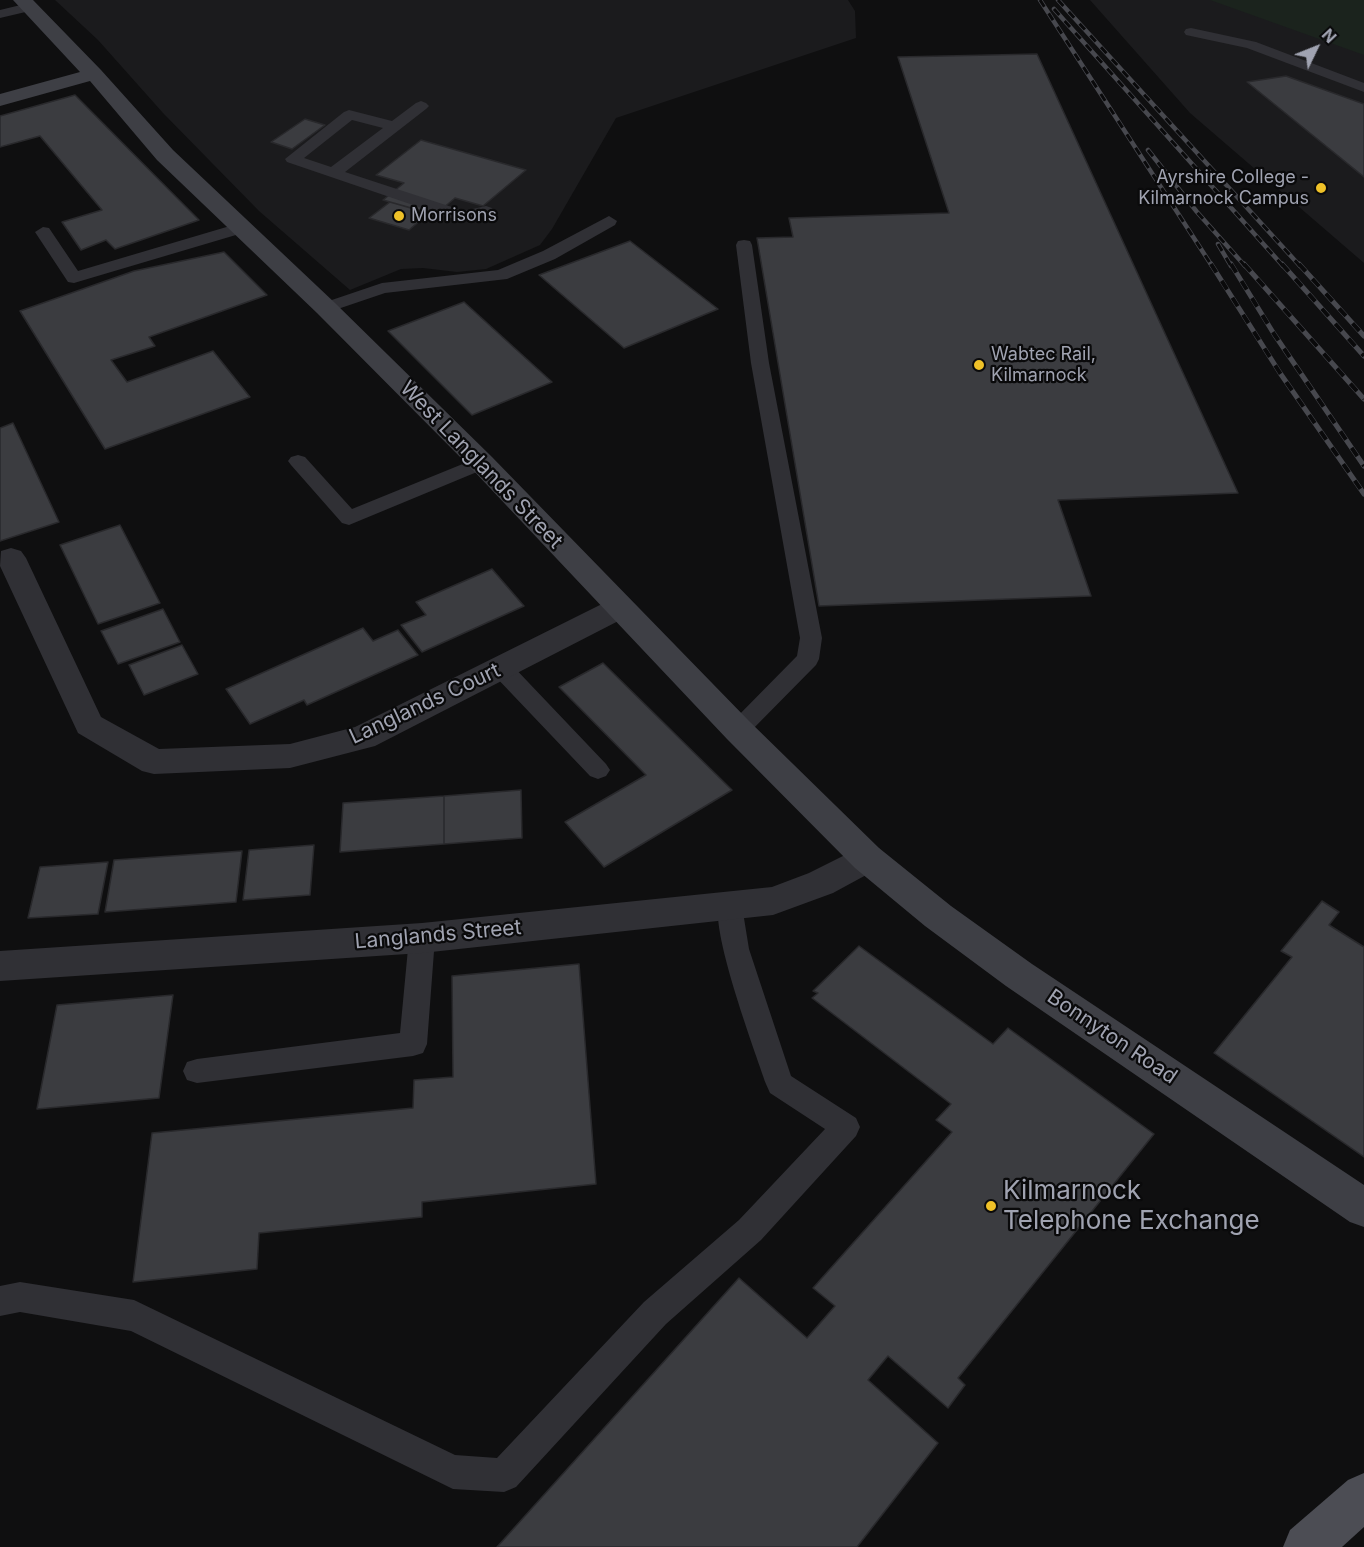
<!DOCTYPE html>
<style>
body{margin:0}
#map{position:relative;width:1364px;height:1547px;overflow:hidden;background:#0f0f10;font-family:Inter,sans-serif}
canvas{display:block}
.north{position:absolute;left:1286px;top:18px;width:60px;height:60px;-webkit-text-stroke:4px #0a0a0b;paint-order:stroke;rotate:47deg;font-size:16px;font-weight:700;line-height:24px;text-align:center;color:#a0a3b1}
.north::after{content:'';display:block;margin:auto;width:21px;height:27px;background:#a0a3b1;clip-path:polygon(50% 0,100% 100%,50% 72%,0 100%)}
</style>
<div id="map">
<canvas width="1364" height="1547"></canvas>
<div class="north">N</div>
</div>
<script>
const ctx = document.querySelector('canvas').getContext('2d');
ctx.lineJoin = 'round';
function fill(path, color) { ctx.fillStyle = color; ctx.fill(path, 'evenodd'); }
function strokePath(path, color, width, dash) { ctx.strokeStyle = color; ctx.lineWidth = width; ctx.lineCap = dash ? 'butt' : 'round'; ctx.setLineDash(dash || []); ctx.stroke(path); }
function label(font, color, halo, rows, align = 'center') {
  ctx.font = font + ' Inter,sans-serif'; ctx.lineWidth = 4.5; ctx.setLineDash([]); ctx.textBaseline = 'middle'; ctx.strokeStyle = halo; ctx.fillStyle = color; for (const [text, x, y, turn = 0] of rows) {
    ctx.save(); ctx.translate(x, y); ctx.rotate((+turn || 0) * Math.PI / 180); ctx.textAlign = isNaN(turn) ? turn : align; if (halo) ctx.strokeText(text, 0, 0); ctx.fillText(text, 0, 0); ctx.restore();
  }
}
const built = new Path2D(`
 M55,0h793l7,11 1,27 -240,80 -64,111 -12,16 -54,24 -29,3 -34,-4 -22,1 -51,21 -91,-79 -96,-98 -65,-73z
 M1090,0h274v263l-174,-150z`);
const green = new Path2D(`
 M1210,0h154v55z`);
const building = new Path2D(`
 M1037,54l201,439 -180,7 33,96 -272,10 -62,-368 36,-1 -4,-19 160,-5 -51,-156z
 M1286,76l78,28v73l-117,-95z
 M75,95l124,125 -84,29 -9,-9 -25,10 -19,-28 40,-12 -62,-74 -40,11v-31z
 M305,119l20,6 -33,24 -21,-7z
 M421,140l105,30 -43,36 -28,-8 -20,17 -52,-15 21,-17 -28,-8z
 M390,202l39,11 -20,17 -40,-12z
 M630,241l88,68 -94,39 -85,-73z
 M224,252l43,43 -118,42 6,9 -44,14 16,22 86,-31 37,46 -145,52 -85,-138 114,-40z
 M464,302l88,80 -80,33 -84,-84z
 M13,423l46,99 -59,19v-113z
 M120,525l40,78 -62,21 -38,-79z
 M492,569l32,37 -102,46 -21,-27 25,-10 -10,-13z
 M163,609l17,33 -62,22 -17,-33z
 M363,628l10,13 25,-11 20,25 -111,50 -3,-5 -54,24 -24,-35z
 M182,645l16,29 -54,21 -15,-30z
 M603,663l129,127 -128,77 -39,-45 81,-47 -87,-88z
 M521,790l1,48 -78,6v-48z
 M444,796v48l-104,8 3,-49z
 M314,845l-4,50 -67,5 6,-50z
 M242,851l-6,51 -131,10 9,-52z
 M108,862l-10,52 -70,4 12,-51z
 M1322,901l17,11 -10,13 35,22v210l-150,-104 78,-96 -11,-6z
 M859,946l134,98 15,-16 146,106 -196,244 7,7 -17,23 -60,-52 -20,24 70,63 -81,104h-360l242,-269 68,60 28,-32 -22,-18 139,-156 -16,-12 15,-16 -139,-106 6,-5 -5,-2z
 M579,964l17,220 -174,18v15l-163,16 -2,36 -124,13 19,-149 261,-25 1,-28 39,-3 -1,-101z
 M173,995l-14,103 -122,11 20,-104z`);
const lane = new Path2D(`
 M29,3l7,4 -2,3 -34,8v-8z
 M1191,28l65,14 108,41v9l-117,-44 -61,-13 -2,-3 2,-3z
 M421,101l5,2 3,3 -3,3 -81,63 119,39 22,-5 6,2 2,3 -2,3 -29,7 -6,-1 -170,-58 -2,-3 59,-47 5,-2 43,11 24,-18zM352,120l31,8 -52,39 -27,-9z
 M609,216l8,5 -2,4 -60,34 -48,20 -122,14 -59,20 -6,-1 -3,-4 3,-4 62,-21 116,-13 45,-19z
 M240,223l6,1 2,4 -2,4 -172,51 -6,-1 -33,-50 8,-5 6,1 29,43z
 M744,240l6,1 2,4 17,118 53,275 -3,21 -3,6 -70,71 -8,3 -8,-3 -4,-6 4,-6 67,-68 3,-18 -49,-275 -15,-118 2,-4z
 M298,455l7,2 47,52 123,-50 7,-2 7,2 3,4 -3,4 -140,58 -7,-2 -51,-58 -3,-4 3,-4z
 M501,660l8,2 97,102 4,6 -4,6 -8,3 -8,-3 -97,-102 -3,-6 3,-6z
 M729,895l9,4 4,7 7,43 42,127 65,42 4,9 -4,9 -95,104 -95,84 -150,163 -12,5 -51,-3 -322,-158 -111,-19 -20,4v-30l20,-4 114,18 321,155 42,3 147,-156 95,-82 86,-91 -55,-36 -4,-9c-11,-33 -59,-160 -46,-185z
 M422,927l9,3 4,8 -8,106 -4,9 -10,3 -216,27 -10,-3 -4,-9 4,-9 10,-3 203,-26 9,-95 4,-8z`);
const street = new Path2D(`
 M11,548l10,3 5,7 75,159 58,32 131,-5 65,-17 253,-126 11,-3 11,3 4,7 -4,7 -255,131 -85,22 -136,6 -12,-3 -64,-38 -78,-167 1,-15z
 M867,844l12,4 5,10 -5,10 -46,25 -60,22 -351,38 -422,28v-30l422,-28 350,-36 37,-14z`);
const secondary = new Path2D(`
 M13,0h20l68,70 72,80 162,153 157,154 257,264 130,127 72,58 81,58 332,221v42l-14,-5 -344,-236 -81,-60 -70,-58 -128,-129 -255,-270 -155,-156 -160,-153 -67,-79 -90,25v-12l80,-22z`);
const primary = new Path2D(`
 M1364,1473v54l-22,20h-59l7,-17 58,-50z`);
const railFar1 = new Path2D(`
 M1040,0l172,266
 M1058,0l242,266
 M1054,9l229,257
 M1148,150l49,62 48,54
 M1218,244l13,22`);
const rail = new Path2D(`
 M1211,264l69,109 84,121
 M1231,264l43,70 90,132
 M1244,264l120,135
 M1282,264l82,92
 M1299,264l65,72`);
const markers = [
 [1321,188,6,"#efc128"],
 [399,216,6,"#efc128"],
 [979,365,6,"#efc128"],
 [991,1206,6,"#efc128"]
];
const farPoinames = [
 ["Ayrshire College -",1309,178,"right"],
 ["Kilmarnock Campus",1309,199,"right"],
 ["Morrisons",411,216],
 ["Wabtec Rail,",991,355],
 ["Kilmarnock",991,376]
];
const streetNames = [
 ["West Langlands Street",481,465,46],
 ["Langlands Court",425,704,-25],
 ["Langlands Street",438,935,-5],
 ["Bonnyton Road",1112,1037,34]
];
const nearPoinames = [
 ["Kilmarnock",1003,1191],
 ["Telephone Exchange",1003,1221]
];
fill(built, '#1b1b1d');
fill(green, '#1b231d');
fill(building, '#3b3c40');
strokePath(building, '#29292c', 1.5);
fill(lane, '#303035');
fill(street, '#303035');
fill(secondary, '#3e3f45');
fill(primary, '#4c4d54');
strokePath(railFar1, '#47484e', 4.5);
strokePath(rail, '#47484e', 5);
strokePath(railFar1, '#0a0a0b', 3, [8]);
strokePath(rail, '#0a0a0b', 4, [10]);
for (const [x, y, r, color] of markers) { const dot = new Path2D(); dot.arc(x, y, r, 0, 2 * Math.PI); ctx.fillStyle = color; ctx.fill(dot); strokePath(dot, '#0a0a0b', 2); }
label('18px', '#a0a3b1', '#0a0a0b', farPoinames, 'left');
label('21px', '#a0a3b1', '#0a0a0b', streetNames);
label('26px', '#a0a3b1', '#0a0a0b', nearPoinames, 'left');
</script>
